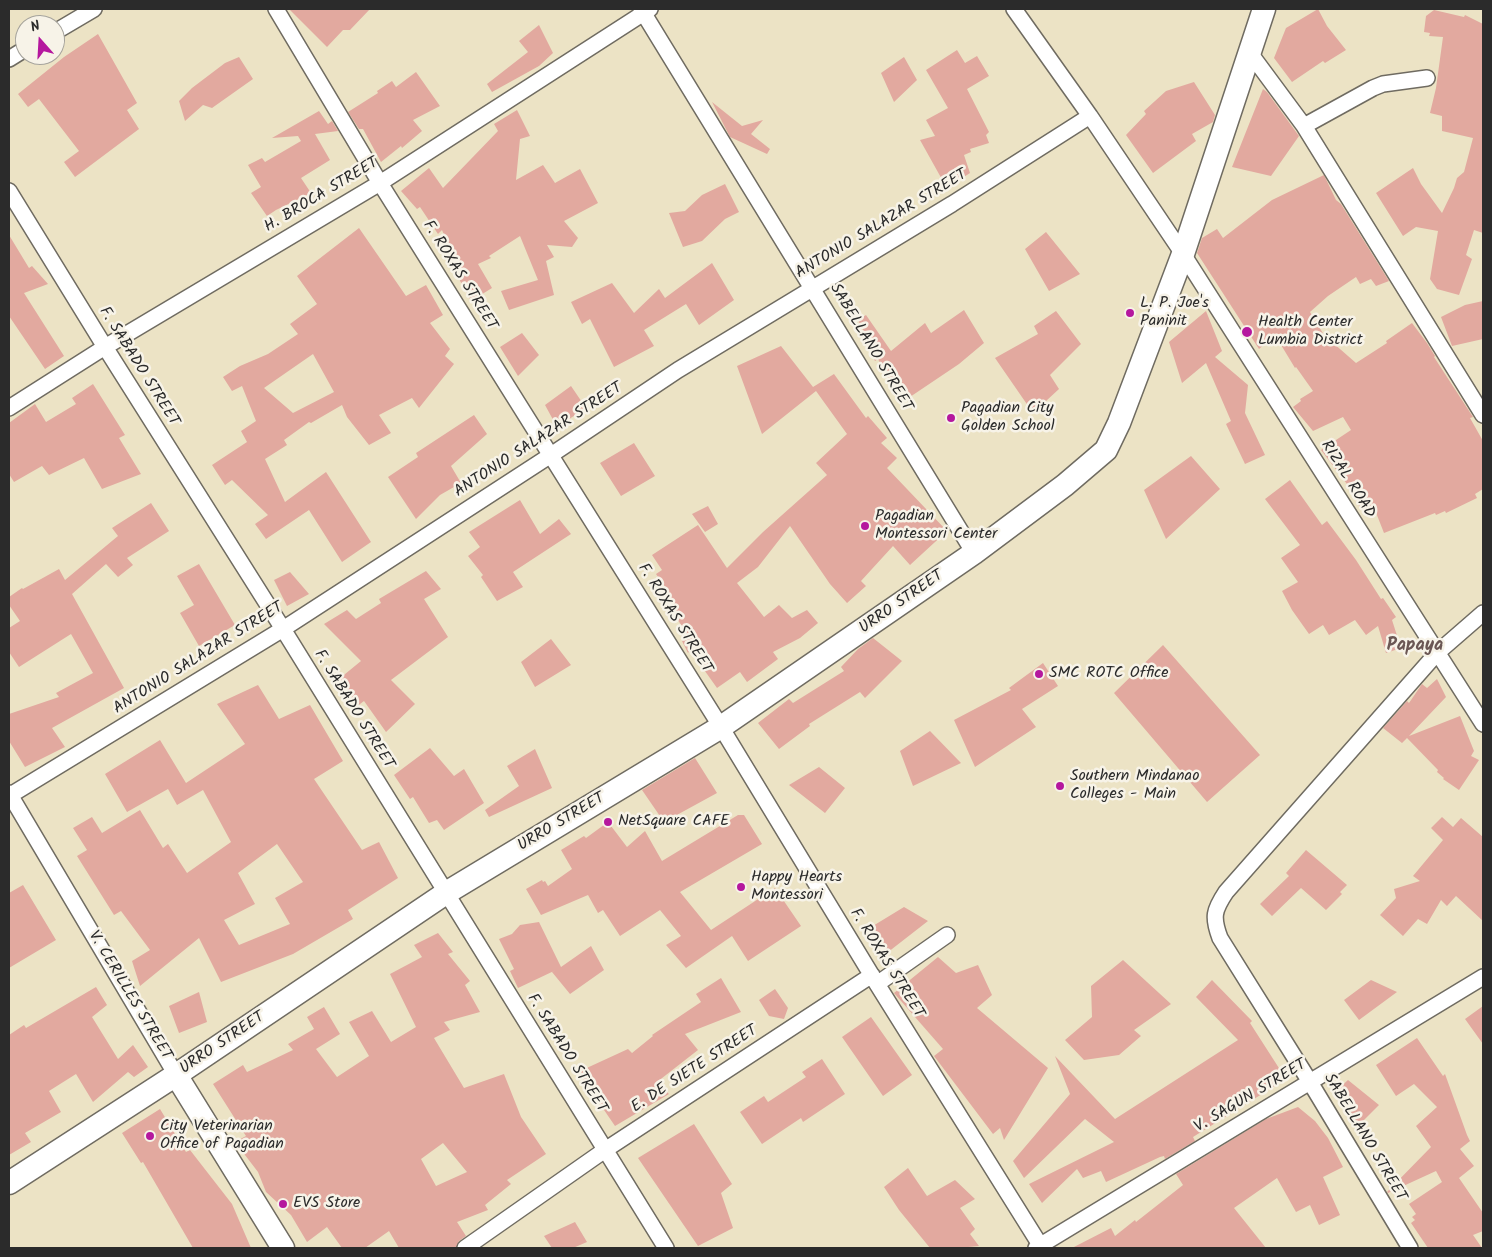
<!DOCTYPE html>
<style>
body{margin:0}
#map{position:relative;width:1492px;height:1257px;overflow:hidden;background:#ece3c5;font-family:Kalam,sans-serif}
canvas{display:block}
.frame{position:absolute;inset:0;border:10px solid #2b2b2b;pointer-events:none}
.north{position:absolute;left:15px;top:15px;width:50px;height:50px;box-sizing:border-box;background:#f7f3e8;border:1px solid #a5a39c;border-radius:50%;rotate:341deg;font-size:14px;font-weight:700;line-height:20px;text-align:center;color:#2b2b2b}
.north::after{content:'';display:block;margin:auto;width:18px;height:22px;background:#b5179e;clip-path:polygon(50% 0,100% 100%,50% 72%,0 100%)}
</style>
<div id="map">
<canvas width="1492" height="1257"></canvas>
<div class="frame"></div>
<div class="north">N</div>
</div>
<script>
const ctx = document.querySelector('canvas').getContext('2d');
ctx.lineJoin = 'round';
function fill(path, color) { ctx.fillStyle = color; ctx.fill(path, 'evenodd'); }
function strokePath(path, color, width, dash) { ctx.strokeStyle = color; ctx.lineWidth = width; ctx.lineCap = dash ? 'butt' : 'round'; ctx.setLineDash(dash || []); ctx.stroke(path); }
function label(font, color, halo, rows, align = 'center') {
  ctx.font = font + ' Kalam,sans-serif'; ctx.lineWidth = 5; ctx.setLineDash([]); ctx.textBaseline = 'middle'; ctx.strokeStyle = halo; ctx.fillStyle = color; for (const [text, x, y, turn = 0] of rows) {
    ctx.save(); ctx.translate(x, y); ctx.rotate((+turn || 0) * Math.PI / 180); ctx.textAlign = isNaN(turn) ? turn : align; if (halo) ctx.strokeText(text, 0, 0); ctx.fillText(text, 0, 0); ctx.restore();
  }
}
const building = new Path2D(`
 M289,9h81l-20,21h-7l-16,17z
 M1318,9l9,17 19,24 -21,13 -2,-2 -31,21 -18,-24 12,-30z
 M1434,10l30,7 1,-2 18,9v209l-9,-3 -8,25 6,4 -13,36 -22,-6 -7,-10 8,-48 -22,-4 -13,9 -27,-43 37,-25 8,16 21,29 12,-25 3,-10 7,-6 9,-34 -31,-7v-15l-12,-3 6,-25 7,-51 -14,-1 1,-3 -6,-1 2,-16z
 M539,25l14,28 -14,13 -47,26 -5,-8 41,-32 -9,-11z
 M98,34l39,69 -10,7 12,19 -64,48 -11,-15 15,-11 -40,-52 -11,8 -10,-13 46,-37z
 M957,50l8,13 12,-7 12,20 -22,13 22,43 -3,3 3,8 -19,6 1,3 -7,3 6,18 -14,9 -12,1 -24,-43 15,-4 -9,-16 22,-12 -22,-38z
 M239,57l14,22 -41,29 -9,-3 -18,16 -6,-20 13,-13 33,-25z
 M904,57l13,23 -23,22 -13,-29z
 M416,72l24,34 -27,14 9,11 -20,17 -1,-2 -20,16 -18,-33h-4l-11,-17 30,-19 -1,-2 15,-10 4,6z
 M1194,82l21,33 -2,7 -21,12 4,7 -43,32 -27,-38 20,-21 -2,-3 22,-20z
 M1263,89l4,3 32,44 -28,40 -39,-9z
 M712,102l30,24 21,-6 -12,14 19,15 -3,5 -37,-17z
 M517,110l13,26 -10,3 -4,41 27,-15 12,18 25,-14 18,34 -34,18 14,17 -6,9 -25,-2 7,12 -8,4 8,34 -45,15 -8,-19 37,-11 -18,-44 -31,20 2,2 -13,6 14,24 -21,13 -12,-22 3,-1 -20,-48 -4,4 -18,-27 -3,2 -16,-18 28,-23 14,20 55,-57 -4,-7z
 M319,111l9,13 4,-3 6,10 -23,3 15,26 -29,18 10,15 -35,17 -9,6 -16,-23 10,-6 -13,-22 14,-7 3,4 36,-21 -3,-5 -26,2z
 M1324,175l12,25 5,4 48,77 -13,5 -5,-7 -11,5 -4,-7 -28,19 -18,16 14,23 32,28 31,-20 -1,-2 26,-18 15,20 8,13 -1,1 39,60 -3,1 13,23v48l-8,5 2,4 -31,15 -1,-2 -9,4 -1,-2 -51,20 -11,-28 -12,5 -11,-22 -29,-38 30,-20 -8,-13 -30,14 -20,-24 8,-6 -1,-2 13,-8 -17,-24 -1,1 -20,-33 -16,14 -62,-96 5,-15 15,-9 6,9 49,-38z
 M725,184l14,28 -14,7 -23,22 -19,6 -14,-34 16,-2 17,-16z
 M359,228l47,68 20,-11 17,30 -13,8 20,26 -5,7 9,8 -35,44 -7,-10 -33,17 12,18 -22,12 -22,-28 -5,-12 -31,18 -2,-1 -25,18 3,5 -22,14 20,43 41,-30 45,70 -29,20 -33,-52 -43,29 -11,-15 13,-9 -36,-35 -7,5 -13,-20 35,-23 -6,-11 15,-10 -14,-35 -10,5 -9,-14 17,-11 28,-12 30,-20 -8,-10 27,-20 -20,-28zM313,354l21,38 -41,21 -29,-25z
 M1046,232l34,42 -31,17 -24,-42z
 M9,235l20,33 3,-2 16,18 -24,9 40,63 -19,13 -36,-53z
 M712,263l22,37 -35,25 -13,-21 -42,26 10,16 -40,21 -24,-48 -8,5 -11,-22 41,-19 22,30 25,-24 6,9z
 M1483,301v38l-31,7 -11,-29 24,-12z
 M964,310l20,33 -25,21 -58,39 -23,-44 -3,2 -11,-20 3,-3 -9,-18 8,-5 25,36 34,-28 6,10z
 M1056,311l25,33 -31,31 9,14 -26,24 -38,-55 43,-24 -4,-8z
 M1206,311l16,40 -7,6 33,28 -3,28 20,42 -20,9 -19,-40 5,-3 -25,-58 -24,20 -13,-41z
 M522,333l17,22 -21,21 -18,-29z
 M781,346l32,41 21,-13 32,44 2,-2 19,22 -6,5 16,15 -10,10 60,63 -37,34 -17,-19 -32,35 5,5 -19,17 -17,-19 -40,-58 -32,41 -21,16 27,34 15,-12 13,13 15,-8 11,13 -18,15 -27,14 5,7 -31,23 -7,-10 -23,16 -27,-38 -2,3 -6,-12 -1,-9 3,-3 -25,-36 7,-5 -10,-14 6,-4 -10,-15 46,-30 29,43 36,-36 64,-57 -11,-12 31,-29 -31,-43 -54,43 -25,-68z
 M93,384l32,51 -6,3 22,36 -39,15 -18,-31 -35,17 -7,-9 -28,16 -5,-8v-51l26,-19 11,18 30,-18 -4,-6z
 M571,386l15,22 -29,19 -12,-22z
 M474,415l13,19 -36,32 10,17 -21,12 -24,24 -28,-42 30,-20 -2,-4z
 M634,443l21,33 -34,20 -21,-33z
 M1191,456l29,33 -54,50 -22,-49z
 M1290,480l32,45 5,-4 29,39 25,39 2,-1 13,19 -4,3 9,28 -15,5 -8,-27 -12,9 -11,-15 -26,15 -6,-10 -14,9 -17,-24 -10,-19 16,-9 -17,-24 19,-13 -35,-46z
 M520,500l20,34 19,-15 12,15 -58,38 10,15 -26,14 -16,-24 2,-2 -15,-19 12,-9 -11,-15z
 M151,503l18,28 -42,27 6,7 -15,12 -12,-13 -34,30 52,94 -72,40 13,19 -40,20 -16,-26v-27l50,-17 -3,-4 37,-20 -22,-39 -52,33 -10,-15v-24l11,-7 -11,-16v-8l13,-9 1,1 36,-20 6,11 53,-44 -6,-8z
 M708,506l10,18 -13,8 -13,-18z
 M199,564l36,61 -36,21 -19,-33 14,-8 -17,-29z
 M426,571l15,18 -17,10 24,38 -57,43 24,24 -29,28 -22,-31 -8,6 -17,-28 22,-18 -37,-37 23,-14 9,9 25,-16 -2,-4z
 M290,572l19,22 -22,12 -13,-26z
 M873,638l29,23 -37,37 -5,-6 -51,32 1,2 -31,23 -21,-26 31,-24 4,4 51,-32 -3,-4 17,-18z
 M551,639l20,26 -36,22 -14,-25z
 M1163,645l97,110 -53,47 -93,-109z
 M1043,663l15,23 -36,23 14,18 -61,40 -21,-47 57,-30 -2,-2z
 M1437,679l9,18 -37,39 51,-20 14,35 -3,5 8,4 -20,30 -16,-11 1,-1 -7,-6 1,-2 -31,-32 -5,5 -19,-15 24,-27 2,2 13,-19 5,4z
 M258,685l21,34 31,-14 33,56 -29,18 48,71 17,-8 19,36 -50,32 5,9 -60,35 -72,28 -22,-44 -59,48 -8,-25 18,-11 -29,-39 -7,4 -37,-59 10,-6 -14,-22 19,-11 10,16 38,-23 23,38 5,-4 19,29 44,-31 -28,-52 -26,15 -9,-16 -41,23 -22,-38 55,-34 26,43 59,-39 -28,-40zM277,844l26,38 -28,16 15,26 -51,21 -15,-25 31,-16 -17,-31z
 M930,731l31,32 -48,23 -13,-35z
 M430,748l24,28 10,-7 20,34 -40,27 -7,-10 -8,3 -16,-26 -3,2 -16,-24z
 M535,749l17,39 -63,29 -4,-7 34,-24 -12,-20z
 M695,758l22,35 -53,29 -22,-32z
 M819,767l26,21 -20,25 -36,-28z
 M738,815h6l18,29 -82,48 31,38 64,-42 26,38 -53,35 -16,-25 -46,32 -20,-23 15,-9 -21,-26 -40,26 -17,-26 -5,3 -10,-18 -47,20 -15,-26 16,-9 1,2 2,-1 3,5 24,-17 -11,-19 23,-14 2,2 22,-16 19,25 18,-16 17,30z
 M1442,817l11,10 8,-9 22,19v84l-27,-25 -9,10 -6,-6 -14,24 -9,-5 -15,17 -23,-21 16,-17 -2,-9 26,-8 -7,-5 30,-36 -12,-12z
 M1306,850l41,35 -7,7 2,2 -16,16 -25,-22 -29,28 -12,-12 29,-28 -3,-3z
 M23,885l33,55 -47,28v-75z
 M904,907l24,14 -45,35 -20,-24z
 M539,922l22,45 30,-21 13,24 -34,24 -18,-22 4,-2 -38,18 -8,-17 4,-2 -15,-30 13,-5 8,-9z
 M438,933l15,19 -5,2 22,27 -5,4 15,27 -36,10 6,8 -16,8 30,50 40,-14 17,43 25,37 -39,26 4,4 -26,21 3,5 -31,12 9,14 -7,5 -3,7h-57l-10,-17 -24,17h-23l-15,-21 -20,15 -16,-27 -25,-23 -8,-20 -23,-30 11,-6 -33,-52 30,-19 4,7 46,-22 -5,-6 26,-15 -7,-12 17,-10 16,27 -24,15 21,28 32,-21 -20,-34 23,-11 19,31 25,-15 -26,-53 32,-17 -8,-12zM443,1143l24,29 -31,14 -15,-27z
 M938,957l18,16 22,-8 14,30 -15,13 71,60 -44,72 -4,-12 -7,6 -59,-78 9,-7 -49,-56z
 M1123,960l48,44 -37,26 7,6 -22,19 -35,5 -19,-20 27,-23 -1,-31z
 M721,978l20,34 -56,22 13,16 -41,32 12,12 -54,32 -37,-54 50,-23 4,4 21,-17 -1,-1 49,-33 -5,-8z
 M1212,980l40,41 -2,2 36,56 -93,58 2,4 -30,18 -1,-3 -4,1 -54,25 -5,-11 -18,7 -6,-9 -35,34 -13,-19 85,-42 -29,-23 -61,59 -11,-17 57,-67 -15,-38 60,63 123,-79 -42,-43z
 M1371,980l26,12 -38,28 -15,-20z
 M96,987l11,18 -15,12 26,42 15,-14 15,22 -14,10 -6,-5 -35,30 -17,-28 -27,17 12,21 -36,21 6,9 -22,13v-120l15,-10 2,3z
 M775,989l13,19 -4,11 -15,-3 -10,-16z
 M199,992l8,30 -28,11 -10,-27z
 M1483,1006v38l-18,-25z
 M871,1017l41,58 -29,21 -41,-59z
 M1417,1038l26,38 2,-2 22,61 3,6 -10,8 14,17 -15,12 24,35v18l-10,4 9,13h-54l-17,-25 4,-3 -3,-3 4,-3 -7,-10 33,-22 -6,-11 -48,22 -1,-1 44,-45 -15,-21 21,-19 -23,-23 -18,12 -20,-31z
 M822,1059l23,35 -42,28 -2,-4 -39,26 -22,-32 24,-16 4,6 38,-25 -4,-5z
 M1348,1080l31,25 -22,22 -23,-34z
 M1298,1107l17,14 13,17 15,29 -20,10 17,38 -21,10 -9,-20 -14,7 -19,-34 -43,30 32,40h-194l39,-20 4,8 20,-16 1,2 47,-37 -7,-11 90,-55z
 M160,1109l26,43 4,-2 42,54 19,44h-58l-50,-86 -2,1 -19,-30z
 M694,1124l38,60 -11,9 12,35 -35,18 -60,-88z
 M908,1168l19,28 28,-16 20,19 -15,9 15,21 -5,5 9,12 -21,2h-28l-31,-38 -15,-23z
 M575,1222l12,20 -14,6h-21l-8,-12z`);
const street = new Path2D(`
 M276,9l104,174 341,544 156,257 165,264
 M641,9l333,544
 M1014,9l76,107 93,138 300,470
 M55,32l39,-23
 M1250,53l54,73 179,289
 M9,59l16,-10
 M1304,126l69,-38 10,-4 44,-6
 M9,191l96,156 178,282 383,619
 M9,408l96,-61 275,-164 270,-174
 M9,793l167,282
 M9,796l274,-167 268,-174 127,-85 274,-166 138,-88
 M877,984l70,-49
 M465,1248l140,-98 267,-175
 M1036,1248l447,-271
 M1410,1248l-100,-166 -90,-144c-8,-21 -6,-28 6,-46l211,-239 46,-40`);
const secondary = new Path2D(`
 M176,1075l107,173
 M9,1183l167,-108 270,-182 275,-166 253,-174 91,-68 41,-35 13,-27 64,-169 81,-245`);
const markers = [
 [1130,313,5,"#b5179e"],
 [1247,332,6,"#b5179e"],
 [951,418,5,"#b5179e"],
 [865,526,5,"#b5179e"],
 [1039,674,5,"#b5179e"],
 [1060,786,5,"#b5179e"],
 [608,822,5,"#b5179e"],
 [741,887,5,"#b5179e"],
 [150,1136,5,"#b5179e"],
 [283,1204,5,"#b5179e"]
];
const streetNames = [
 ["H. BROCA STREET",322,196,-31],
 ["ANTONIO SALAZAR STREET",882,225,-31],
 ["F. ROXAS STREET",459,276,58],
 ["SABELLANO STREET",870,348,59],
 ["F. SABADO STREET",138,367,58],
 ["ANTONIO SALAZAR STREET",539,441,-33],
 ["RIZAL ROAD",1347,480,58],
 ["URRO STREET",902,603,-35],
 ["F. ROXAS STREET",674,619,58],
 ["ANTONIO SALAZAR STREET",199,659,-32],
 ["F. SABADO STREET",353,710,58],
 ["URRO STREET",562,823,-31],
 ["F. ROXAS STREET",886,964,58],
 ["V. CERILLES STREET",129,996,59],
 ["URRO STREET",223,1044,-34],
 ["F. SABADO STREET",566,1054,58],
 ["E. DE SIETE STREET",695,1070,-33],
 ["V. SAGUN STREET",1251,1097,-31],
 ["SABELLANO STREET",1364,1138,59]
];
const poiNames = [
 ["L. P. Joe's",1140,304],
 ["Paninit",1140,322],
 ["Health Center",1258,323],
 ["Lumbia District",1258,341],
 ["Pagadian City",961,409],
 ["Golden School",961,427],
 ["Pagadian",875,517],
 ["Montessori Center",875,535],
 ["SMC ROTC Office",1049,674],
 ["Southern Mindanao",1070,777],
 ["Colleges - Main",1070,795],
 ["NetSquare CAFE",618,822],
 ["Happy Hearts",751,878],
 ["Montessori",751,896],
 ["City Veterinarian",160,1127],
 ["Office of Pagadian",160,1145],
 ["EVS Store",293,1204]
];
const neighbourhoodNames = [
 ["Papaya",1415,647]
];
fill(building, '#e2a99f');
strokePath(street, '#6f6b61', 18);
strokePath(secondary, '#6f6b61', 25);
strokePath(street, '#fff', 15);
strokePath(secondary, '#fff', 22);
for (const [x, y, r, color] of markers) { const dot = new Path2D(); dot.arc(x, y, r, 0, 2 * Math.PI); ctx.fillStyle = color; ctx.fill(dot); strokePath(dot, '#f7f3e8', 2); }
label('16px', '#2b2b2b', '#f7f3e8', streetNames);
label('16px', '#2b2b2b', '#f7f3e8', poiNames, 'left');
label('bold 18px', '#6b5754', '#f7f3e8', neighbourhoodNames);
</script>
